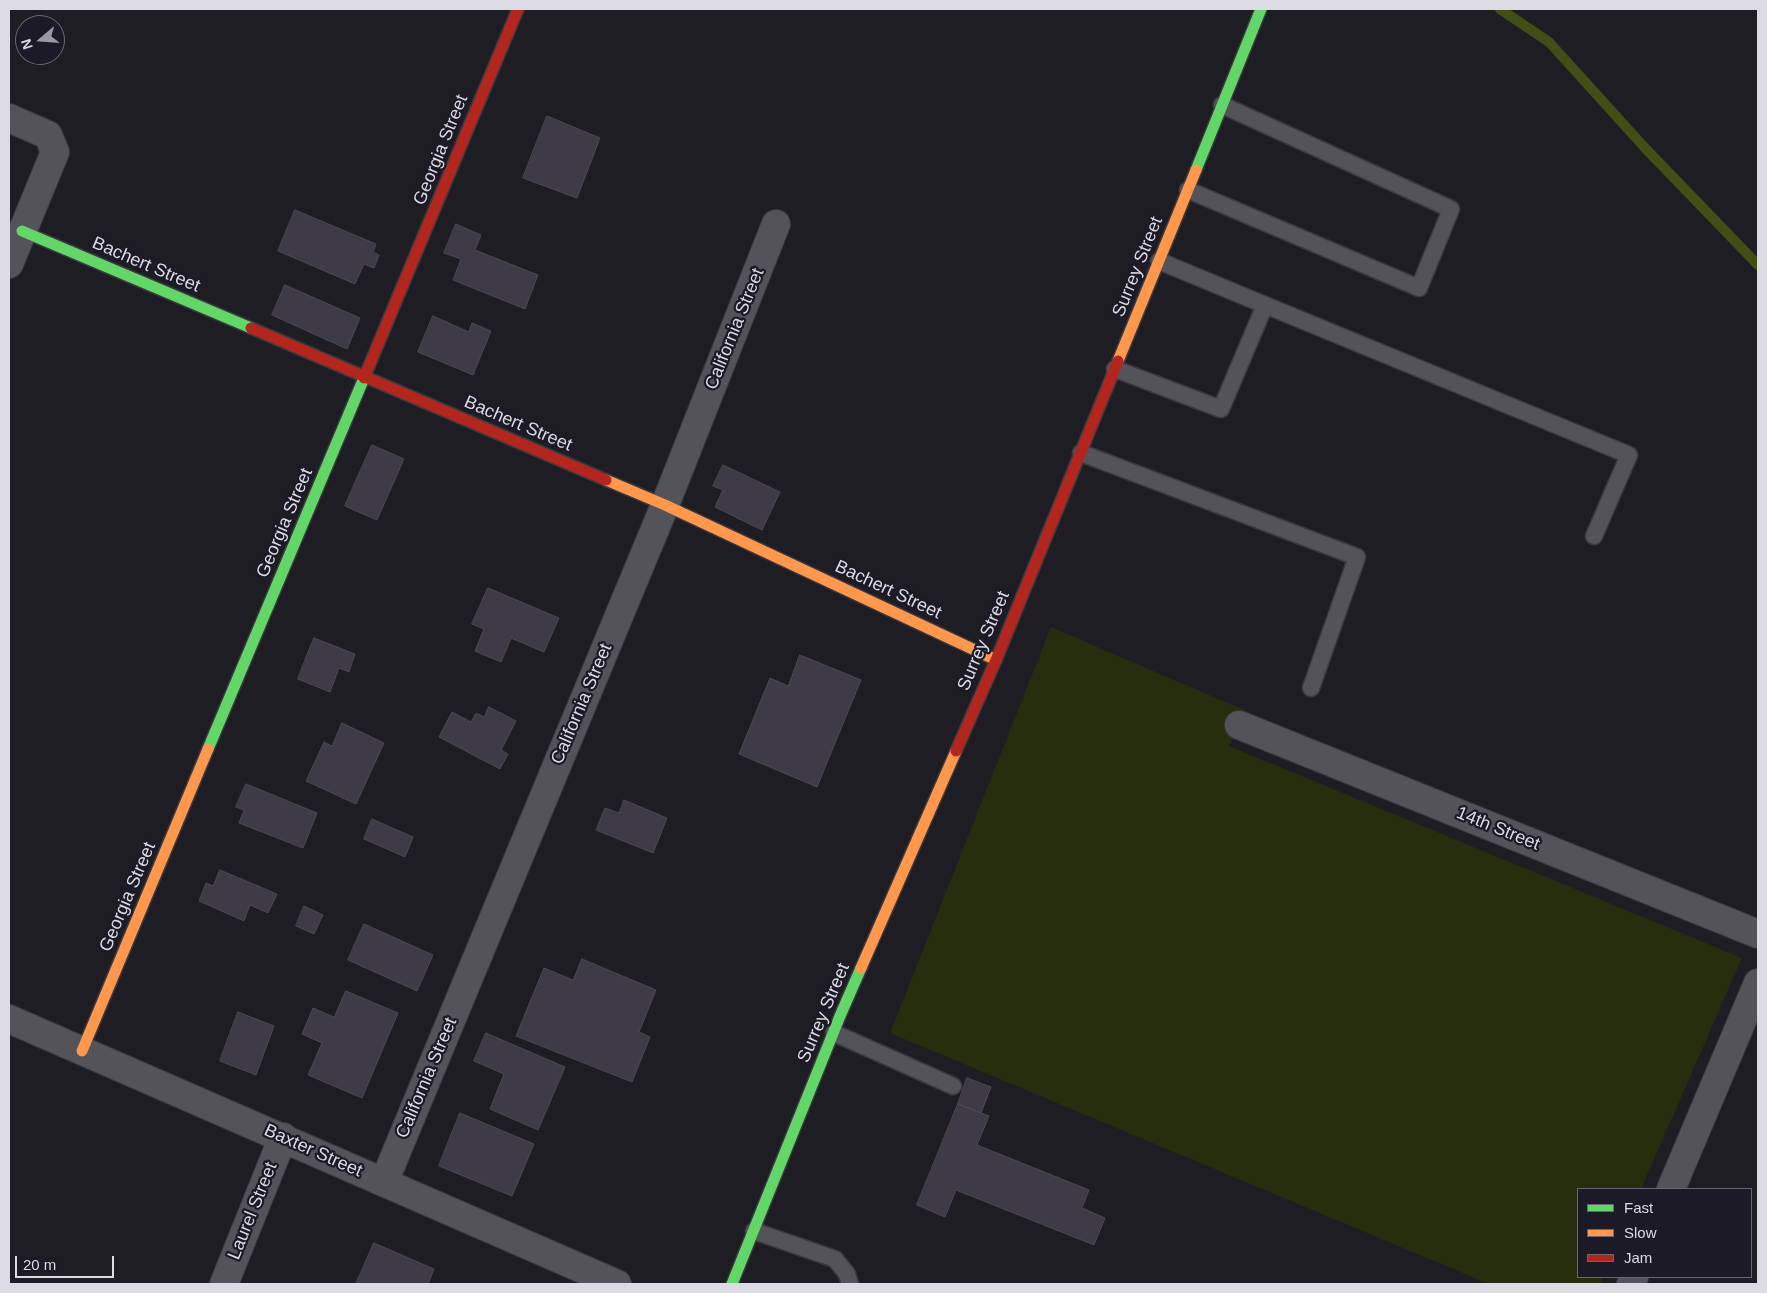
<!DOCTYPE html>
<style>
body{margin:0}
#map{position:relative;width:1767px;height:1293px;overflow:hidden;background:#1e1d24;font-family:Helvetica,sans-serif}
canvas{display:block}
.frame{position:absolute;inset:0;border:10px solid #dcdbe4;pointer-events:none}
.legend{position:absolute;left:1577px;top:1188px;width:175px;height:90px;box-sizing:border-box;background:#1c1a27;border:1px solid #696773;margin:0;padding:6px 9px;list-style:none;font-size:15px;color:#dcdbe4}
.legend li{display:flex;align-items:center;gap:10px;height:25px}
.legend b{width:25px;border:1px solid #696773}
.north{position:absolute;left:15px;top:15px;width:50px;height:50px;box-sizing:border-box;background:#1c1a27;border:1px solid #696773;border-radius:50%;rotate:252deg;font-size:14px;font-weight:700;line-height:20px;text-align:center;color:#dcdbe4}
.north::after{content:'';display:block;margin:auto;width:18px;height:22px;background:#9a98a1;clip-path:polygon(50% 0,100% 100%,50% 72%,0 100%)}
.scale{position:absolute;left:15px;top:1256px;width:99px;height:22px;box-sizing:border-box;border:2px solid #dcdbe4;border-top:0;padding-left:6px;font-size:15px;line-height:18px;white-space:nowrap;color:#dcdbe4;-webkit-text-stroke:4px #1c1a27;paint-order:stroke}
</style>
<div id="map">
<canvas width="1767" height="1293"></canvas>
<div class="frame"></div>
<ul class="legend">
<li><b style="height:6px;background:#63d668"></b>Fast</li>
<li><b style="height:6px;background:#ff974d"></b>Slow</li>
<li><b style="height:6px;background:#b3261e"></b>Jam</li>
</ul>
<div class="north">N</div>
<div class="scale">20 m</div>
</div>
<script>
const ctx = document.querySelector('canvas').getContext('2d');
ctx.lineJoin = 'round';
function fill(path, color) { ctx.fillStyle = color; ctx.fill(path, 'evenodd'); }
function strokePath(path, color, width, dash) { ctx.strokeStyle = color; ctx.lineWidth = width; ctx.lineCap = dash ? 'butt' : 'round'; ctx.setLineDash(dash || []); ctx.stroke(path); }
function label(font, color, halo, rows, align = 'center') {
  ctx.font = font + ' Helvetica,sans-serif'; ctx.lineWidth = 4.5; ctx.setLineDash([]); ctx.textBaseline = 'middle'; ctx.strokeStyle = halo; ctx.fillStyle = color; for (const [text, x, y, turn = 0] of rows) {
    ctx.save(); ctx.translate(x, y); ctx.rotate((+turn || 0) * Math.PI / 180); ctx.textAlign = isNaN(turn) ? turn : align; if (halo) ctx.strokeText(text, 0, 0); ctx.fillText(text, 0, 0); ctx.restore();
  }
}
const green = new Path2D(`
 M1051,627l193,83 -15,36 513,212 -101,231h-63v88h25l-3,7h-111l-599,-251z`);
const stream = new Path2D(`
 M1500,9l49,33 97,107 112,116`);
const building = new Path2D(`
 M547,116l53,22 -23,60 -54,-20z
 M295,210l81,34 -3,8 6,3 -5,13 -10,-4 -9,20 -77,-33z
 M456,224l25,11 -6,15 63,25 -13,34 -72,-29 8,-21 -17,-6z
 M285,285l75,33 -13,31 -75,-34z
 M433,316l36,16 3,-9 19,8 -18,44 -55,-23z
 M372,445l32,14 -27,61 -32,-14z
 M723,465l57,27 -18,38 -47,-23 8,-17 -10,-4z
 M488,588l71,30 -15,34 -33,-14 -10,24 -26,-11 9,-22 -12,-5z
 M314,638l41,16 -6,18 -10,-4 -9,24 -32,-13z
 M800,655l61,25 -44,107 -78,-33 31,-76 18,8z
 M489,707l27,14 -15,29 7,4 -8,15 -61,-32 13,-25 19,10 5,-9 8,4z
 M342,723l42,20 -28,61 -50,-23 18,-39 8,4z
 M246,784l71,29 -14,35 -64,-25 5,-13 -8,-3z
 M624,800l43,18 -14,35 -57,-23 9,-22 14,5z
 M372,819l41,18 -8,20 -41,-18z
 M220,870l57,24 -9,19 -18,-8 -6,16 -45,-20 7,-18 7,3z
 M304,906l19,9 -9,19 -18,-8z
 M364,924l69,31 -16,36 -69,-31z
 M582,959l74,31 -17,42 11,5 -18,45 -116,-46 28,-68 29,12z
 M346,991l52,22 -36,85 -54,-23 14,-32 -20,-9 11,-26 21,9z
 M238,1012l36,14 -18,49 -36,-14z
 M486,1033l79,34 -27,63 -48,-21 14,-35 -30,-13z
 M967,1078l24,9 -10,26 -23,-9z
 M958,1104l31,12 -12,29 112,45 -7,18 23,10 -11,27 -138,-55 -11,27 -28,-12z
 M460,1113l74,31 -22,52 -73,-30z
 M374,1243l60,26 -6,15h-72z`);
const lane = new Path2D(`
 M1188,190l231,98 32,-79 -229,-104
 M1159,261l106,44
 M1115,369l106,40 44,-104 364,150 -35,81
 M1081,453l276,104 -46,131
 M834,1033l119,53
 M754,1231l81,28 12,15 3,10`);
const street = new Path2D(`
 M9,118l39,17 7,17 -46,112
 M1239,725l519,209
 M9,1019l608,265
 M384,1182l281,-677 111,-281
 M1671,1189l87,-206
 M224,1284l59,-147
 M1631,1284l3,-7`);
const fast = new Path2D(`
 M1196,170l65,-161
 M22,231l229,97
 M208,749l156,-371
 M732,1284l108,-268 21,-48`);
const slow = new Path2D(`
 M1118,361l78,-191
 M606,480l59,25 331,155
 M861,968l95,-217
 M82,1051l126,-302`);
const jam = new Path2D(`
 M251,328l355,152
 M364,378l154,-369
 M956,751l40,-91 122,-299`);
const streetNames = [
 ["Georgia Street",441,150,-68],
 ["Bachert Street",146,265,23],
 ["Surrey Street",1138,267,-68],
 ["California Street",735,329,-68],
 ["Bachert Street",518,424,23],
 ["Georgia Street",285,523,-67],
 ["Bachert Street",888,590,25],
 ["Surrey Street",984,641,-67],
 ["California Street",582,704,-67],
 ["14th Street",1498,829,22],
 ["Georgia Street",128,897,-67],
 ["Surrey Street",824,1013,-67],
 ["California Street",427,1078,-67],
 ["Baxter Street",313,1151,24],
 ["Laurel Street",253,1211,-68]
];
fill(green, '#272e0e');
strokePath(stream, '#414e15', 10);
fill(building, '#3e3b47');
strokePath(building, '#4b4a50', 1);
strokePath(lane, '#3a3940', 19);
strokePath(street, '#3a3940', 30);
strokePath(fast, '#3a3940', 14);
strokePath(slow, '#3a3940', 14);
strokePath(jam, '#3a3940', 14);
strokePath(lane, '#54535a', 16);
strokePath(street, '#54535a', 28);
strokePath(fast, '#63d668', 11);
strokePath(slow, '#ff974d', 11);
strokePath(jam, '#b3261e', 11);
label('18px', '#dcdbe4', '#1c1a27', streetNames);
</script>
